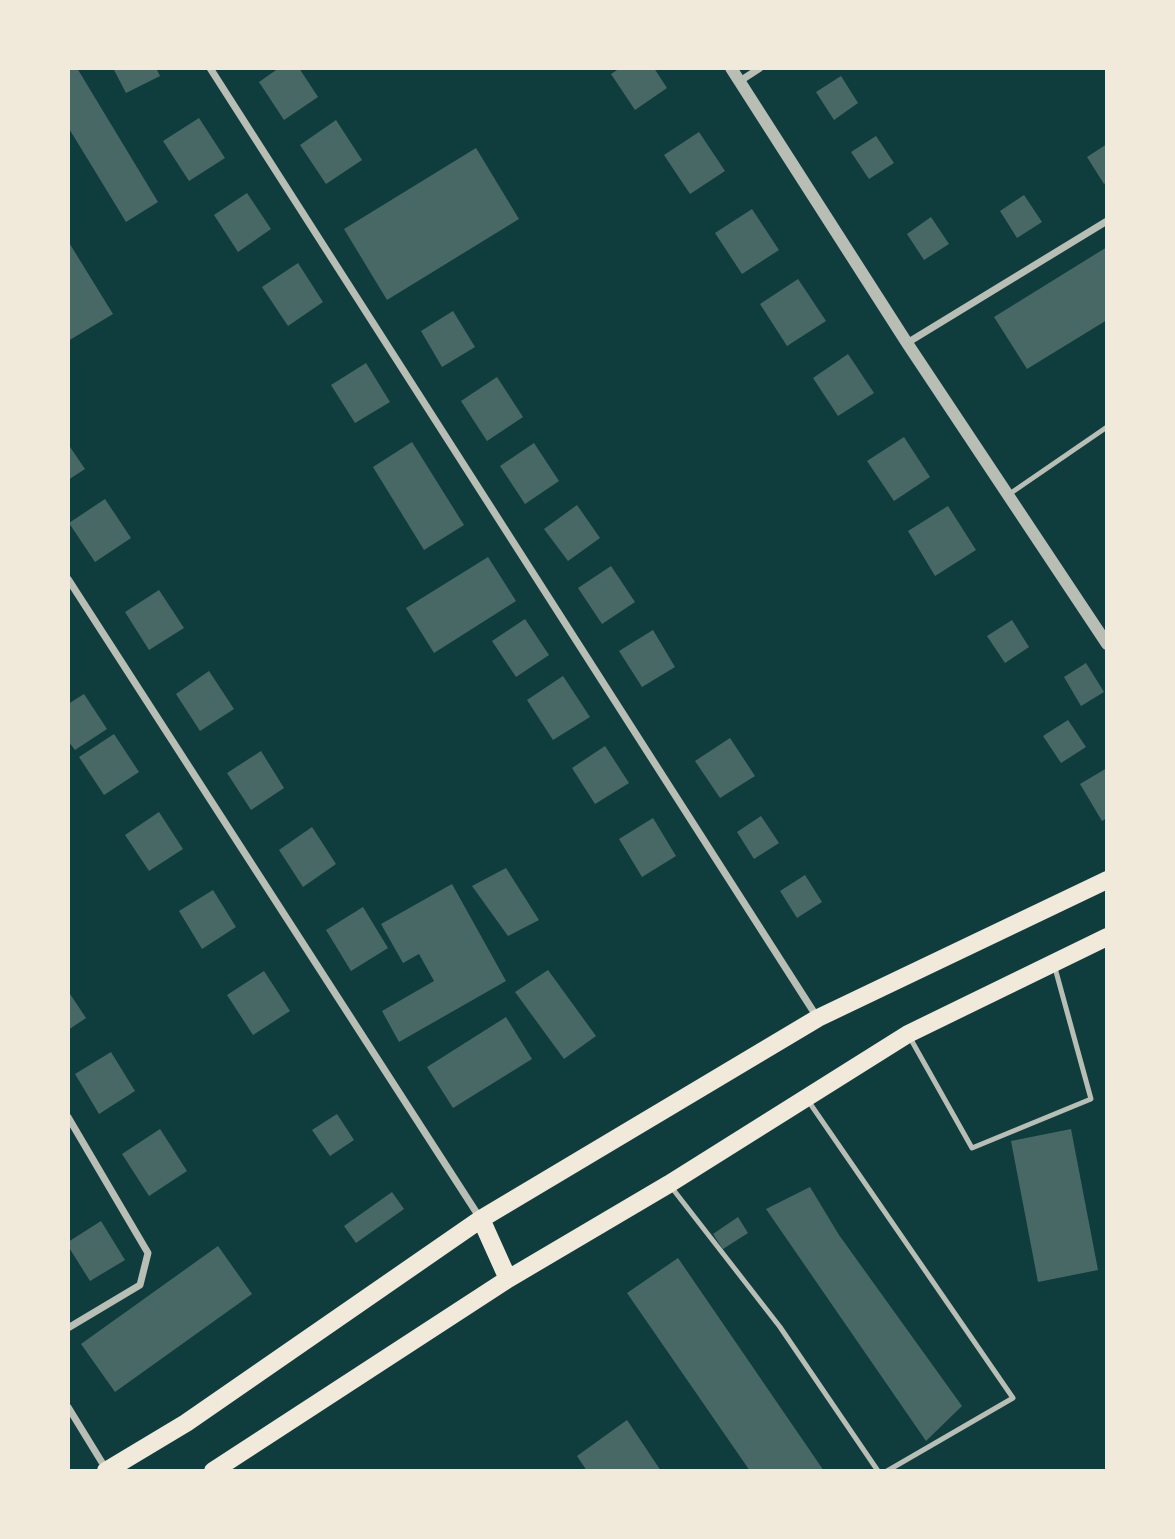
<!DOCTYPE html>
<style>
body{margin:0}
#map{position:relative;width:1175px;height:1539px;overflow:hidden;background:#0f3d3e;font-family:Helvetica,sans-serif}
canvas{display:block}
.frame{position:absolute;inset:0;border:70px solid #f1e9da;pointer-events:none}
</style>
<div id="map">
<canvas width="1175" height="1539"></canvas>
<div class="frame"></div>
</div>
<script>
const ctx = document.querySelector('canvas').getContext('2d');
ctx.lineJoin = 'round';
function fill(path, color) { ctx.fillStyle = color; ctx.fill(path, 'evenodd'); }
function strokePath(path, color, width, dash) { ctx.strokeStyle = color; ctx.lineWidth = width; ctx.lineCap = dash ? 'butt' : 'round'; ctx.setLineDash(dash || []); ctx.stroke(path); }
const building = new Path2D(`
 M68,68h9l81,134 -32,20 -58,-95z
 M113,68h43l4,8 -34,17z
 M279,68h20l19,29 -34,23 -25,-38z
 M620,68h34l13,20 -32,22 -24,-36z
 M841,76l17,27 -24,17 -18,-28z
 M199,118l26,40 -36,23 -26,-40z
 M336,120l26,40 -36,24 -26,-39z
 M699,132l26,39 -35,23 -26,-39z
 M876,136l18,27 -25,16 -18,-27z
 M1107,144v38l-3,2 -17,-27z
 M476,148l43,71 -132,81 -43,-71z
 M247,193l24,36 -33,23 -24,-37z
 M1024,195l18,27 -25,16 -17,-27z
 M752,209l27,41 -37,24 -27,-41z
 M931,217l18,27 -25,16 -17,-26z
 M68,241l45,73 -45,27z
 M1107,247v73l-80,49 -33,-52z
 M298,263l25,39 -35,24 -26,-39z
 M798,279l28,42 -39,25 -27,-42z
 M453,311l22,36 -33,20 -21,-36z
 M848,354l26,39 -36,23 -25,-38z
 M366,363l24,39 -35,21 -24,-38z
 M497,377l26,40 -36,24 -26,-40z
 M904,437l26,40 -36,24 -27,-40z
 M412,442l52,83 -40,25 -51,-83z
 M534,443l25,38 -34,23 -25,-38z
 M68,444l17,25 -17,11z
 M105,499l26,39 -36,24 -26,-39z
 M577,505l23,33 -32,23 -24,-32z
 M948,506l28,44 -41,26 -27,-45z
 M488,557l28,44 -82,52 -28,-45z
 M611,566l24,36 -33,22 -24,-36z
 M159,590l25,38 -35,22 -24,-38z
 M525,619l24,36 -33,22 -24,-36z
 M1012,620l17,27 -24,16 -18,-27z
 M653,630l22,37 -33,20 -23,-36z
 M1086,663l18,29 -23,14 -17,-29z
 M209,671l25,38 -34,22 -24,-37z
 M563,676l27,41 -37,23 -26,-40z
 M84,694l23,35 -32,21 -7,-9v-37z
 M1068,720l18,27 -25,16 -18,-27z
 M114,734l25,38 -35,23 -25,-38z
 M730,738l25,38 -35,22 -25,-37z
 M605,746l24,37 -34,21 -23,-36z
 M261,751l23,37 -33,22 -24,-37z
 M1107,768v50l-5,3 -22,-37z
 M159,812l24,37 -34,22 -24,-36z
 M761,816l18,27 -25,16 -17,-27z
 M653,818l23,38 -34,21 -23,-38z
 M312,827l24,37 -33,23 -24,-37z
 M506,868l33,52 -31,16 -36,-50z
 M805,875l17,27 -25,16 -17,-27z
 M452,884l54,97 -107,61 -17,-31 52,-30 -15,-27 -16,9 -22,-39z
 M213,890l23,37 -34,22 -23,-38z
 M363,907l25,41 -37,23 -25,-41z
 M548,970l48,66 -32,23 -49,-67z
 M264,971l26,40 -37,24 -26,-40z
 M68,991l18,27 -18,12z
 M506,1017l26,42 -79,49 -26,-41z
 M111,1052l24,39 -36,23 -24,-40z
 M337,1114l17,26 -24,16 -18,-26z
 M160,1129l27,42 -38,25 -27,-42z
 M1071,1129l27,141 -60,12 -27,-141z
 M810,1187l29,48 123,171 -36,35 -160,-232z
 M392,1192l12,17 -48,34 -12,-17z
 M738,1217l10,16 -25,16 -10,-15z
 M101,1221l24,39 -35,21 -22,-35v-4z
 M218,1246l34,48 -137,98 -34,-48z
 M678,1258l146,213h-74l-123,-178z
 M627,1420l34,51h-74l-10,-15z`);
const service = new Path2D(`
 M1008,495l99,-68
 M909,1036l63,112 119,-49 -36,-131
 M809,1102l204,296 -126,73
 M672,1188l108,139 98,144`);
const minor = new Path2D(`
 M210,68l607,949
 M740,81l20,-13
 M907,343l200,-122
 M68,579l412,639
 M68,1117l80,136 -8,32 -72,43
 M68,1407l38,62`);
const tertiary = new Path2D(`
 M731,68l176,275 200,301`);
const primary = new Path2D(`
 M481,1219l27,60
 M106,1471l80,-48 295,-204 337,-201 289,-138
 M213,1471l295,-192 161,-95 239,-150 199,-97`);
fill(building, '#486865');
strokePath(service, '#b8beb3', 5);
strokePath(minor, '#b8beb3', 7);
strokePath(tertiary, '#b8beb3', 12);
strokePath(primary, '#f1e9da', 18);
</script>
